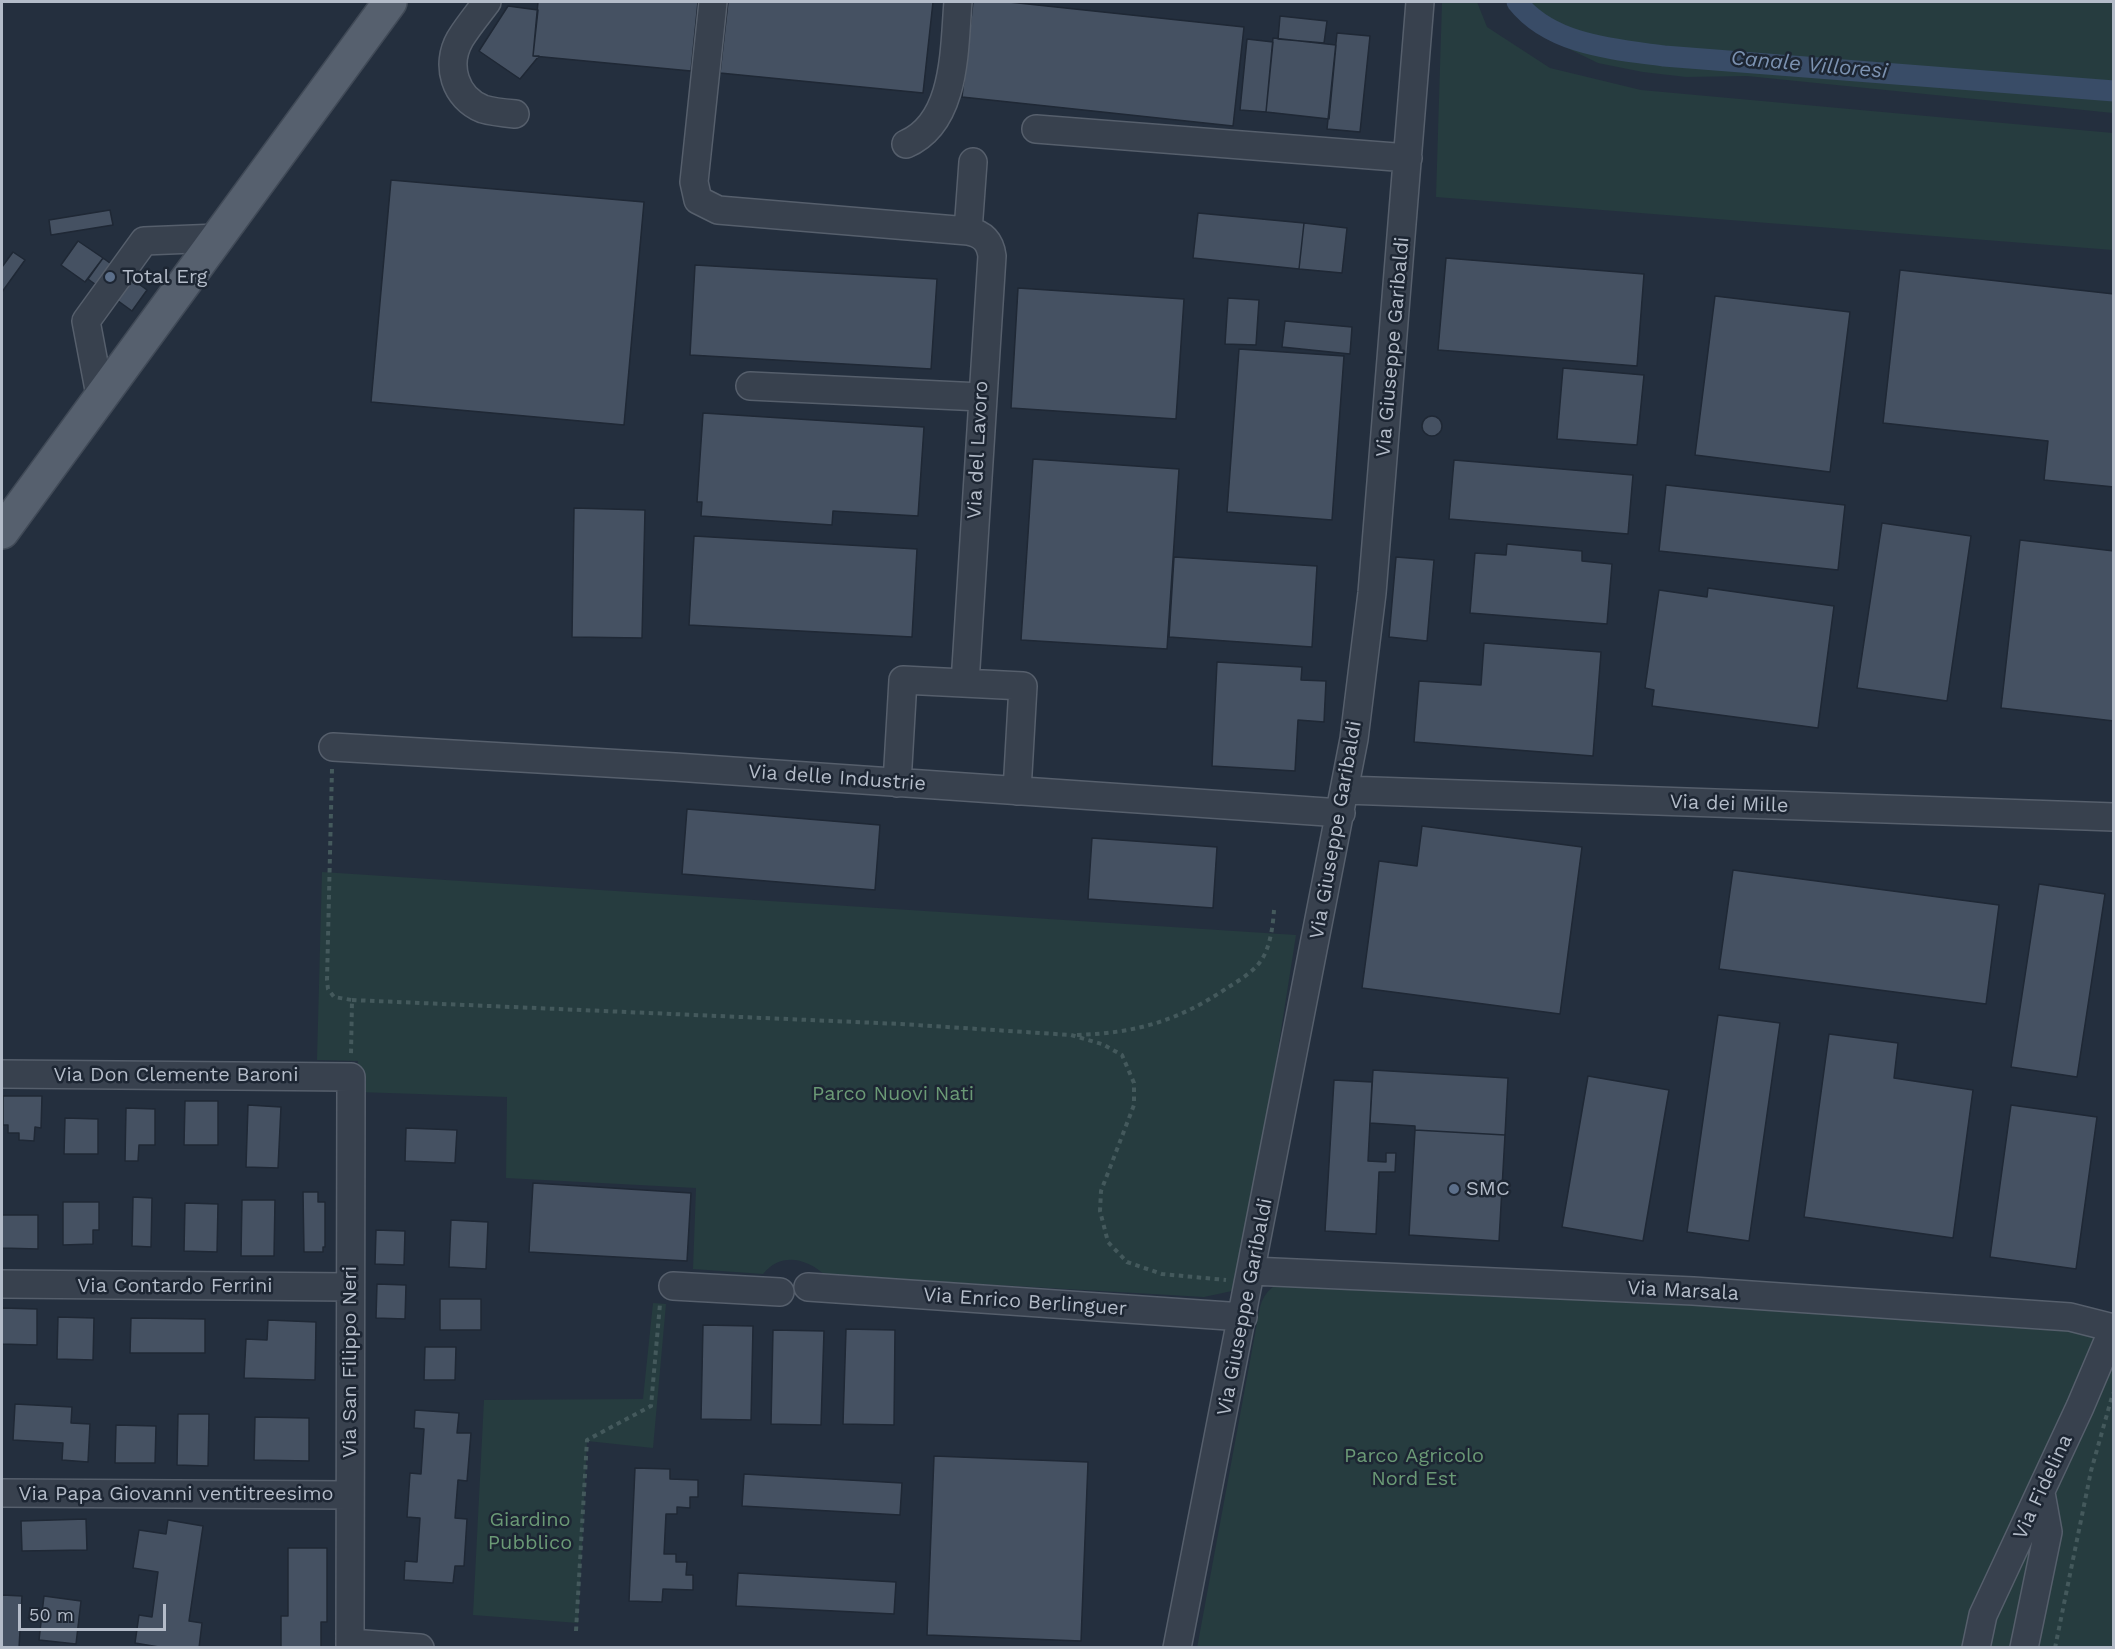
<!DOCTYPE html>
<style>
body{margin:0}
#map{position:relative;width:2115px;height:1649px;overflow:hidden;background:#242f3e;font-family:"Work Sans",sans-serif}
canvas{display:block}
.frame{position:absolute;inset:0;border:3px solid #b4bcc9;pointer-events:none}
.scale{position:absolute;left:18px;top:1604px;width:148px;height:27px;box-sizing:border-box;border:3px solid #b4bcc9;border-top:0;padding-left:8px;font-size:18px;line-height:21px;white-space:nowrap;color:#b4bcc9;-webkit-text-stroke:4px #1d2633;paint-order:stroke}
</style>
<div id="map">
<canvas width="2115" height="1649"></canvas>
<div class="frame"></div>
<div class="scale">50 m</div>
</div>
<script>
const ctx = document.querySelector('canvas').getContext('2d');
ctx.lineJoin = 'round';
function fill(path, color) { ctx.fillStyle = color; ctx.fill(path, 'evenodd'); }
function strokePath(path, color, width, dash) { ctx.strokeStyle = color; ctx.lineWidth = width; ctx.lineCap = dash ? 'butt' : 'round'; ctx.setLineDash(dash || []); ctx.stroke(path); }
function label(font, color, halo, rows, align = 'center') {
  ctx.font = font + ' "Work Sans",sans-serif'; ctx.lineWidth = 5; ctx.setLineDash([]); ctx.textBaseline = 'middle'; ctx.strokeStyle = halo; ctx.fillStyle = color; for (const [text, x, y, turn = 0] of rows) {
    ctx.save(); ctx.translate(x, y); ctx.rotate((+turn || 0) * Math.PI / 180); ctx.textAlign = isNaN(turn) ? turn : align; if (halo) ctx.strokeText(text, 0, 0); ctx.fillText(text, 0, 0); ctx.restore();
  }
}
const green = new Path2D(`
 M1442,2h35l10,25 63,41 91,22 472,43v117l-677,-53z
 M1516,2h597v111l-366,-37 -61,1 -43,-5 -45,-9 -35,-17 -30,-24z
 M322,872l974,63 -54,343 -10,13 -28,6 -379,-22c-19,-17 -44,-23 -62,-1l-70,-5 3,-81 -190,-10 1,-81 -149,-5v-31l-41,-1z
 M1293,1278l820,53v316l-916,1 63,-341c4,-16 17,-26 33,-29z
 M653,1303l13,1 -13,144 -66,-7 -9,182 -105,-8 11,-215 159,-1z`);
const canal = new Path2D(`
 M1517,2c34,43 96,47 147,54l450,35`);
const building = new Path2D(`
 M538,2h160l-7,69 -158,-15z
 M728,2h205l-10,91 -203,-20z
 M973,2h36l235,25 -11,99 -271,-29z
 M508,6l30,4 -5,46h6l-19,23 -41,-28z
 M1280,16l47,5 -3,22 -46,-4z
 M1337,33l33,3 -10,96 -33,-3z
 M1273,38l63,7 -7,74 -63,-7z
 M1247,39l26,3 -7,70 -26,-2z
 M391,180l253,22 -20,223 -253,-23z
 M110,210l3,15 -62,10 -2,-15z
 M1198,213l106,10 -5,46 -106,-11z
 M1304,223l43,5 -5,45 -43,-4z
 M78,241l25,17 -18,24 -24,-17z
 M13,252l12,8 -23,32v-25z
 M103,258l44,32 -15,21 -44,-32z
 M1446,258l198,16 -7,92 -199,-16z
 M695,265l242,14 -6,90 -241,-14z
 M1900,270l214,24v193l-70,-7 4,-39 -165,-18z
 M1018,288l166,11 -8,120 -165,-11z
 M1715,296l135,16 -20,160 -135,-17z
 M1228,298l31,2 -3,45 -31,-1z
 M1285,321l67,6 -2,27 -68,-7z
 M1239,349l105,7 -12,164 -105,-8z
 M1563,368l81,7 -7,70 -80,-6z
 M703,413l221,14 -6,89 -85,-5 -1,14 -131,-9 1,-14h-5z
 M1422 426a10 10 0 1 1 20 0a10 10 0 1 1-20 0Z
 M1033,459l146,10 -12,180 -146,-9z
 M1454,460l179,15 -5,59 -179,-15z
 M1666,485l179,20 -7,65 -179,-19z
 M574,508l71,2 -3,128 -70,-1z
 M1882,523l89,13 -24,165 -90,-13z
 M694,536l223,13 -5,88 -223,-12z
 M2020,540l94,11v170l-113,-13z
 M1507,544l75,7v10l30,3 -5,60 -137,-11 5,-60 31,2z
 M1174,557l143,9 -5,81 -143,-10z
 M1396,557l38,3 -7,81 -38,-4z
 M1708,588l126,18 -16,122 -166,-22 2,-16 -9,-2 14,-98 48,7z
 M1484,643l117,9 -8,104 -179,-14 5,-61 62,4z
 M1217,662l85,5 -1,13 25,1 -2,41 -26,-2 -3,51 -83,-5z
 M687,809l193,16 -5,65 -193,-16z
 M1422,826l160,21 -22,167 -198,-26 17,-127 38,5z
 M1092,838l125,9 -4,61 -125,-9z
 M1733,870l266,35 -13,99 -267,-35z
 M2039,884l66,10 -28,183 -66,-10z
 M1718,1015l62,8 -31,218 -62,-9z
 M1829,1034l69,9 -4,35 79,12 -20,148 -149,-21z
 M1373,1070l135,8 -3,57 -90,-5v-4l-45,-3z
 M1588,1076l81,14 -26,151 -81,-14z
 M1334,1080l38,2 -4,79 18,1v-9h10l-1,19h-16l-3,62 -51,-3z
 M3,1096h39l-1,32 -6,-1 -1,14 -15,-1v-7h-11v-8h-5z
 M185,1101h33v44h-34z
 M248,1105l33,2 -3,61 -32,-1z
 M2011,1105l86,12 -21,152 -86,-12z
 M126,1108l29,1v36h-16l-1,16h-13z
 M65,1118l33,1v35h-34z
 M406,1128l51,2 -2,33 -50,-2z
 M1415,1130l90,5 -6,106 -90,-6z
 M533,1183l158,10 -4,68 -158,-9z
 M303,1192h15v10h7v45h-2v5h-19z
 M133,1197l19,1 -1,49 -19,-1z
 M242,1200h33l-1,56h-33z
 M63,1202h36v28h-6v14l-30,1z
 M185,1203l33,1 -1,48 -33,-1z
 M2,1215h36v34l-36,-1z
 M451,1220l37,2 -2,47 -37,-2z
 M376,1230l29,1 -1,34 -29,-1z
 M377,1284l29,1 -1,34 -29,-1z
 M440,1299h41v31h-41z
 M2,1308l35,1v36l-35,-1z
 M58,1317l36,1 -1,42 -36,-1z
 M131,1318l74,1v34h-75z
 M268,1320l48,2 -1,58 -71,-2 2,-39 21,1z
 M703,1325l50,1 -2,94 -50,-1z
 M846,1329l49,1 -1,95 -51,-1z
 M773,1330l51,1 -3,94 -50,-1z
 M425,1347h31l-1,33h-31z
 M15,1404l57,3 -1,16 19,1 -2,38 -26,-2 1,-17 -50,-3z
 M415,1410l44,3 -2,20h14l-4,48 -9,-1 -3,38 12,1 -3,47h-9l-2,17 -49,-3 1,-19 12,1 3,-44 -13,-1 3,-44 11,1 3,-45 -10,-1z
 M178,1414h31l-1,52 -31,-1z
 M255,1417l54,1v43l-55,-1z
 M116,1425l40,1 -1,37h-40z
 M934,1456l154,6 -7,179 -154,-6z
 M635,1468l35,1v10l28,1v17h-8v11l-13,-1v7h-11l-2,40h12v8h11l-1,13h7v15l-30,-1 -1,13 -33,-1z
 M744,1474l158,9 -2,32 -158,-9z
 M86,1519l1,31 -65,1 -1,-30z
 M168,1520l35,6 -14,95 13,2 -3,25h-34l-30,-5 4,-28 13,2 6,-45 -25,-4 6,-38 27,4z
 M288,1548h39v74h-6v26h-40v-32h7z
 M738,1573l158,9 -2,32 -158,-8z
 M2,1595l20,1 -3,52h-17z
 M44,1596l37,5 -5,43 -37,-4z`);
const path = new Path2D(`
 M332,769l-5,211 1,9 6,8 18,3 -1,55
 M352,1000l549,24 170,11 31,9 20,11 12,28v22l-33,86 -1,20 8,31 19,20 35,12 64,6
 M1077,1035c59,-2 101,-14 150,-47 11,-7 25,-15 33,-26 10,-13 13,-36 14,-52
 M576,1631l11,-191 64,-34 9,-102
 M2055,1648l36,-177 22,-78`);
const minor = new Path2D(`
 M487,2c-9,12 -19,24 -27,37 -15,26 -5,59 23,70 10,3 21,4 32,5
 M713,2l-19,180 4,18 20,10 250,21c15,3 22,10 24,25l-27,427
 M1036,129l372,29
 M906,144c51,-22 48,-97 52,-142
 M968,231l5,-69
 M750,386l231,11
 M100,395l-14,-74 58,-80 74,-3
 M333,747l342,20 666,46
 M897,783l6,-103 120,6 -6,105
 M1345,790l769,27
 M2,1074l349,3 -1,571
 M1252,1271l441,20 377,26 43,11
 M2,1284l347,3
 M673,1286l107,6
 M808,1287l435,30
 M2,1493l348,2
 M350,1643l70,5
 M1177,1648l177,-909 18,-146 48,-591
 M1976,1648l7,-33 97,-208 34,-80
 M2024,1648l24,-116 -7,-39`);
const major = new Path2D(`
 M2,532l388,-530`);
const markers = [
 [110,277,6,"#5c6f8a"],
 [1454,1189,6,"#5c6f8a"]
];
const poiNames = [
 ["Total Erg",122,277],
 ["SMC",1466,1189]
];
const streetNames = [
 ["Via Giuseppe Garibaldi",1393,347,-85],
 ["Via del Lavoro",978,450,-87],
 ["Via delle Industrie",837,778,4],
 ["Via dei Mille",1729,804,2],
 ["Via Giuseppe Garibaldi",1336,830,-80],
 ["Via Don Clemente Baroni",176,1075],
 ["Via Contardo Ferrini",175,1286],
 ["Via Marsala",1683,1291,3],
 ["Via Enrico Berlinguer",1025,1302,4],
 ["Via Giuseppe Garibaldi",1245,1307,-79],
 ["Via San Filippo Neri",350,1362,-90],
 ["Via Fidelina",2043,1487,-65],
 ["Via Papa Giovanni ventitreesimo",176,1494]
];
const parkNames = [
 ["Parco Nuovi Nati",893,1094],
 ["Parco Agricolo",1414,1456],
 ["Nord Est",1414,1479],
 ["Giardino",530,1520],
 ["Pubblico",530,1543]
];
const waterNames = [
 ["Canale Villoresi",1809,65,5]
];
fill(green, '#263c3f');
strokePath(canal, '#394c67', 21);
fill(building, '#455162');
strokePath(building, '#1f2835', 1.5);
strokePath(minor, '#565f6c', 30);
strokePath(major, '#414a57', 36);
strokePath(path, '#44595c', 4, [4.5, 4.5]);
strokePath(minor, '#38414e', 27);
strokePath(major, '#56606e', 33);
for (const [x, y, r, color] of markers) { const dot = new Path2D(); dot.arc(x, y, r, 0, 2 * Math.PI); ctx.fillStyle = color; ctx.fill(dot); strokePath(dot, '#1d2633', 2); }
label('20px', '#b4bcc9', '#1d2633', poiNames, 'left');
label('20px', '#b4bcc9', '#1d2633', streetNames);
label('20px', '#6b9a76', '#1d2633', parkNames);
label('italic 21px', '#7c92b1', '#1d2633', waterNames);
</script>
